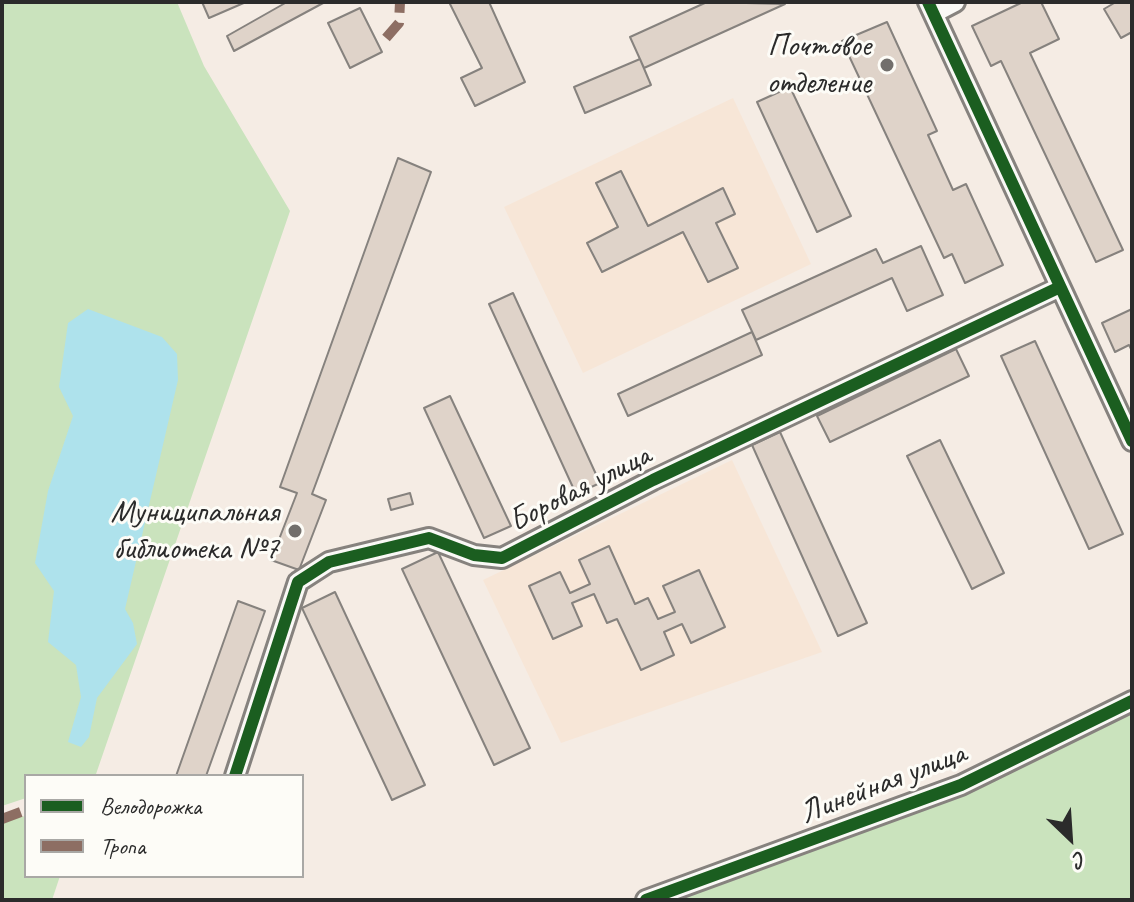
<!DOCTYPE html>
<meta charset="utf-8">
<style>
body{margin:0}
#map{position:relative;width:1134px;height:902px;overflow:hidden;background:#f5ece4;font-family:Caveat,sans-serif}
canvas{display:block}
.frame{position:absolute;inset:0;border:4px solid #2b2b2b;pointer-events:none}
.legend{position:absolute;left:24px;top:774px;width:280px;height:104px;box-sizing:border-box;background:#fdfcf7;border:2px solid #a9a8a5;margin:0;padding:10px 14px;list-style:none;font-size:24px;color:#2b2b2b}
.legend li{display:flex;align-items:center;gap:16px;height:40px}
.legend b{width:40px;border:2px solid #a9a8a5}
.north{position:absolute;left:1030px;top:798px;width:80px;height:80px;-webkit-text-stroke:6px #fdfcf7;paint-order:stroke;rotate:155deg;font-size:22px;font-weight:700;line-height:32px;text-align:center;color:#2b2b2b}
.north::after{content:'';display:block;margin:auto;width:28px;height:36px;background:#2b2b2b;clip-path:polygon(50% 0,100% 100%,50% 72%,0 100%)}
</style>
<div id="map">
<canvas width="1134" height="902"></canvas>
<div class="frame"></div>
<ul class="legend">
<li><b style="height:10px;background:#1b5e20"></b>Велодорожка</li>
<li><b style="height:10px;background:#8d6e63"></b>Тропа</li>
</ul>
<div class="north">С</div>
</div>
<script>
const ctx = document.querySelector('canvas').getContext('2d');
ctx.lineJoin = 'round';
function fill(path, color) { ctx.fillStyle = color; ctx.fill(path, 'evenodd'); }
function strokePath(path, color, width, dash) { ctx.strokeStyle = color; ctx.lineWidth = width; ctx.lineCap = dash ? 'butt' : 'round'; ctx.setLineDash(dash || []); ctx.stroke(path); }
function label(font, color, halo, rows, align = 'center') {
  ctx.font = font + ' Caveat,sans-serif'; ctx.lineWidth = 6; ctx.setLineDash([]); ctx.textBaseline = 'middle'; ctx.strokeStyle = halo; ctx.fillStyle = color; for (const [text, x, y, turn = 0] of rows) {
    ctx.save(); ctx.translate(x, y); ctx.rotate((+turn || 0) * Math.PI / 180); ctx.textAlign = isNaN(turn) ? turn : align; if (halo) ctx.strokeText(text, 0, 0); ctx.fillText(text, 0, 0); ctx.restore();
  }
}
const built = new Path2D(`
 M733,98l78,166 -228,109 -79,-166z
 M732,460l90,192 -261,91 -78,-163z`);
const green = new Path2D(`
 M2,2h175l27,64 86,145 -194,563 -70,2v22l-24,8z
 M1132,701v199h-486l315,-115z
 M26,816v60h34l-8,24h-50v-80z`);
const water = new Path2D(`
 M88,309l74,28 15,17 1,26 -53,229 8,14 4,21 -40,54 -8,39 -8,10 -13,-5 13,-45 -5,-32 -28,-23 6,-51 -19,-28 13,-72 25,-75 -14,-29 9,-64z`);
const building = new Path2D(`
 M202,2h44l-37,16z
 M287,2h38l-91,49 -7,-15z
 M449,2h40l36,80 -50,24 -14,-28 21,-10z
 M707,2l78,2 -141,64 -14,-31z
 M1023,2h18l18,37 -29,14 93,197 -27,12 -95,-201 -10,5 -19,-40z
 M1116,2h16v30l-11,6 -17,-29z
 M360,8l22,44 -32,16 -22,-45z
 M887,22l50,109 -9,4 25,55 13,-6 37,81 -38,18 -13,-29 -8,4 -102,-217z
 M640,59l11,26 -66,28 -11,-26z
 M790,87l61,129 -34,16 -60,-130z
 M398,158l33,14 -119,322 14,6 -27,70 -28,-10 26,-67 -17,-6z
 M621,171l27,55 75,-38 12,26 -19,9 22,45 -30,14 -25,-50 -81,40 -15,-29 31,-16 -22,-44z
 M921,246l22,49 -36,16 -15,-33 -136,62 -14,-30 134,-61 7,14z
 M513,293l87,190 -24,11 -87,-190z
 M1132,309v42l-3,-6 -14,7 -13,-29z
 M752,332l10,23 -134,61 -10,-22z
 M1035,341l88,193 -34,15 -88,-193z
 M956,349l13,27 -139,66 -13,-26z
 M450,396l61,130 -27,12 -60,-130z
 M780,432l87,191 -29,13 -86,-191z
 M940,440l64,133 -32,16 -65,-133z
 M410,493l3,11 -22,6 -3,-11z
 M609,546l26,58 13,-6 10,21 17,-7 -12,-26 36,-16 26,57 -34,16 -9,-19 -18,8 10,23 -33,15 -24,-51 -10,4 -13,-29 -22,9 10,23 -29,13 -24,-53 31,-14 10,21 20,-9 -11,-24z
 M438,552l92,196 -36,17 -92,-196z
 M335,592l90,193 -33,15 -90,-192z
 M238,601l27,10 -59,165h-30z`);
const minor = new Path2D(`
 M928,2l204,439
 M934,13l21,-11
 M235,776l63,-194 31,-20 100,-24 45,17 28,3 151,-78 407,-193
 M646,900l315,-115 171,-84`);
const quiet = new Path2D(`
 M386,38l13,-15 1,-21
 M2,819l24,-9`);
const cycleway = new Path2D(`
 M928,2l204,439
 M235,776l63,-194 31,-20 100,-24 45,17 28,3 151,-78 407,-193
 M646,900l315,-115 171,-84`);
const markers = [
 [887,65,8,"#726f6c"],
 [295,531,8,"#726f6c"]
];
const poiNames = [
 ["Почтовое",871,47],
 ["отделение",871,84],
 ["Муниципальная",279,513],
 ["библиотека №7",279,550]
];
const streetNames = [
 ["Боровая улица",580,489,-27],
 ["Линейная улица",883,784,-21]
];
fill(built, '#f7e6d7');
fill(green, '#cae3bd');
fill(water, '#aee2ec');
fill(building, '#dfd3c9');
strokePath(building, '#86827e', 2);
strokePath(minor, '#86827e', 24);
strokePath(minor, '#faf9f6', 18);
strokePath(quiet, '#8d6e63', 10, [20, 10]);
strokePath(cycleway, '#1b5e20', 12);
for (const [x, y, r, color] of markers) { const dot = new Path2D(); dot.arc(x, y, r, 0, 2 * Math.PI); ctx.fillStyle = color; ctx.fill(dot); strokePath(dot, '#fdfcf7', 3); }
label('32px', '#2b2b2b', '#fdfcf7', poiNames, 'right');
label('32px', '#2b2b2b', '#fdfcf7', streetNames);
</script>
